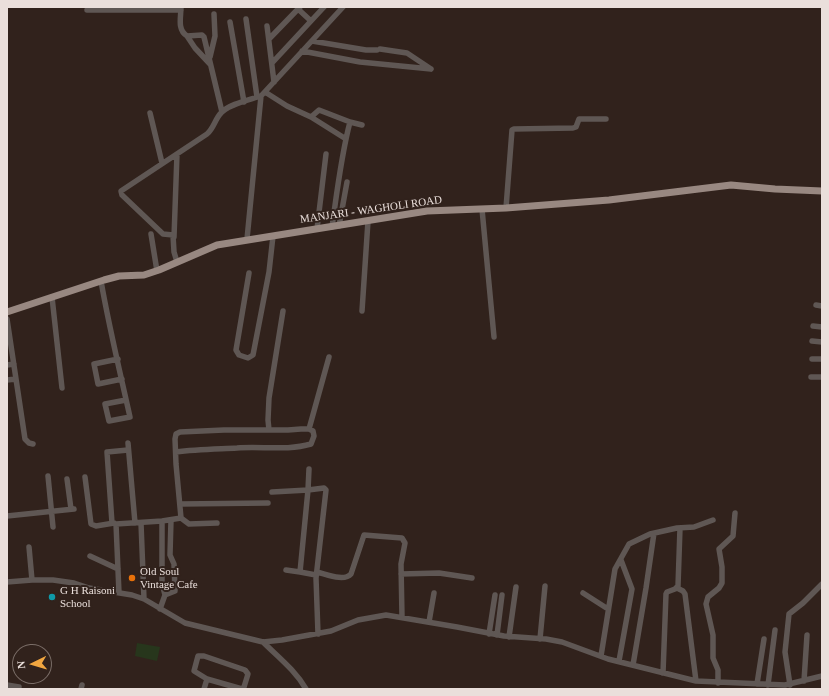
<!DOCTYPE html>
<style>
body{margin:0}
#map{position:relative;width:829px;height:696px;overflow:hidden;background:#31221c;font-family:"Times New Roman",serif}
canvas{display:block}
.frame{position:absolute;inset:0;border:8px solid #eadfdb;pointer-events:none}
.north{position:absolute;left:12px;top:644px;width:40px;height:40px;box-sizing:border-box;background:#31221c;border:1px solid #7b6e68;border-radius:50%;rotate:265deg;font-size:11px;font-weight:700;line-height:16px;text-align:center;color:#eadfdb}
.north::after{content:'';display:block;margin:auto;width:14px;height:18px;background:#f1a640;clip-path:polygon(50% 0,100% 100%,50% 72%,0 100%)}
</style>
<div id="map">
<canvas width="829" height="696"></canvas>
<div class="frame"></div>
<div class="north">N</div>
</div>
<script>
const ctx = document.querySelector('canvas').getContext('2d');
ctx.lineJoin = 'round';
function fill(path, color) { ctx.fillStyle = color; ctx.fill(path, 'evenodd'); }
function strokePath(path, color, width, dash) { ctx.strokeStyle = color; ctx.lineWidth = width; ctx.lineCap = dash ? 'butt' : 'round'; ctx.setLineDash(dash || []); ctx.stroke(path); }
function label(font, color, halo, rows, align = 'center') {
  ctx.font = font + ' "Times New Roman",serif'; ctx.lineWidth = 4; ctx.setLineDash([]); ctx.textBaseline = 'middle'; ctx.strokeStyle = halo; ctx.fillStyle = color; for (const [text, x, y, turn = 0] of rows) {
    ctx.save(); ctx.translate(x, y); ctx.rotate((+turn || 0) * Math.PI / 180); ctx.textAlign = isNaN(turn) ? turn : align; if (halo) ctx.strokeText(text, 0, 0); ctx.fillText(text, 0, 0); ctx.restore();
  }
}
const green = new Path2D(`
 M137,643l23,4 -3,14 -22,-5z`);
const minor = new Path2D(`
 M181,7c0,10 -4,23 6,29l15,-1 2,2 18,75
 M298,9l13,12
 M87,10h94
 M246,19l11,78
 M230,22l14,80
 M267,26l7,56
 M187,36l8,12 15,16
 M269,39l31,-32
 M312,41l54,9h11
 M380,49l27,4 24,16
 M302,51l58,11 71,7
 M210,57l5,-21 -1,-22
 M272,63l52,-56
 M265,92l22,14 24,11 35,22
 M150,113l12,50
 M311,117l8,-7 31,12 12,3
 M506,208l6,-78 2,-1 59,-1 3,-1 3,-8h27
 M482,209l12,128
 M339,226l8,-44
 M332,227c5,-35 9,-71 18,-105
 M317,229l9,-75
 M151,234l6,37
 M174,237l3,-83
 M247,239l14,-143 82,-89
 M177,262l-3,-10 -1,-17 -10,-1 -41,-39 -1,-4 86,-57c7,-6 8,-15 14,-21 8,-9 28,-13 40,-17
 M249,273l-13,77 3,5 9,3 5,-3 16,-83 4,-36
 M101,281c8,46 19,91 29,136l-21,4 -4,-17 21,-4
 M52,297l10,91
 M816,305l6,1
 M362,311l6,-90
 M7,319l18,120 4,4 4,1
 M813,326l9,1
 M812,341l10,1
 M118,359l-24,5 4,20 24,-5
 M812,359h10
 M7,365l7,-1
 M811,377h11
 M7,380l9,-1
 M309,429l20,-72
 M269,430l-1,-10 1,-22 14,-87
 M128,443l7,80
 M309,469l-1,21 16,-2 2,2 -10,88 2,56
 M48,476l5,51
 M85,477l6,47 5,2 18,-3
 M67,479l4,30
 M272,492l36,-2 -8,82 16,3
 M180,504l88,-1
 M7,516l67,-7
 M181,518l8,6 28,-1
 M112,523l-5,-71 21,-2
 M141,523l3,76
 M29,547l3,33
 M90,556l28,13
 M286,570l14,2
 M317,572c9,2 27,10 34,2l13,-39 38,3 3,5 -4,21 1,53
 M401,574l38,-1 33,5
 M7,582l25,-2h21l21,3 15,5 43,7 12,4 41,24 78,19 19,-2 49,-9 27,-11 28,-5 71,12 47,9 42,3 16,3 46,17 88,22 89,4 37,-9
 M677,588l6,3 2,3 11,87
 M119,593l-3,-69 46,-3 19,-3 -5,-54 -1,-25 1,-5 4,-2 44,-2h64l13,-1h8l4,2 1,5 -3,8c-24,7 -49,2 -74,4 -20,1 -41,1 -61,4
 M583,593l25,16
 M165,595l10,-4 -1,-27 -4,-9 1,-35
 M160,609l5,-14 -3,-12v-62
 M429,622l5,-29
 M489,634l6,-39
 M497,635l5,-40
 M509,637l7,-50
 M540,639l5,-53
 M263,642c15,15 32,28 43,47
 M601,656l14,-87 14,-25 21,-10 27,-6 17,-1 19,-7
 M619,661l13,-72 -11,-29
 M633,665l13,-77 8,-55
 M663,673l3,-79 1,-2 8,-3 3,-3 2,-58
 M804,681l3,-46
 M718,683v-13l-5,-12v-23l-7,-31 2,-7 11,-9 3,-5v-16l-3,-18 14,-13 2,-23
 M757,684l7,-45
 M7,685l12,2
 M768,685l7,-55
 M790,685l-5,-33 4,-38 14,-11 19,-19
 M81,689l1,-4
 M204,689l3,-10 35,10 2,-2 4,-13 -3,-4 -41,-14h-6l-4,15 13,8`);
const major = new Path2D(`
 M7,312l97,-32 15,-4 25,-1 15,-5 58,-25 210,-34 79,-3 103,-8 122,-15 44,4 47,2`);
const markers = [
 [132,578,4,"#e8710a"],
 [52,597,4,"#0f9aa8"]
];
const streetNames = [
 ["MANJARI - WAGHOLI ROAD",371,210,-8]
];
const poiNames = [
 ["Old Soul",140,572],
 ["Vintage Cafe",140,585],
 ["G H Raisoni",60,591],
 ["School",60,604]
];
fill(green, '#27361c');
strokePath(minor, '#5f5754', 5.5);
strokePath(major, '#988881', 7);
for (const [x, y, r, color] of markers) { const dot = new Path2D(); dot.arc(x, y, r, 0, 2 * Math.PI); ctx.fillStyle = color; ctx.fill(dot); strokePath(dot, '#31221c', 1.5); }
label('11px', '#eadfdb', '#31221c', streetNames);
label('11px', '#eadfdb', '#31221c', poiNames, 'left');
</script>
